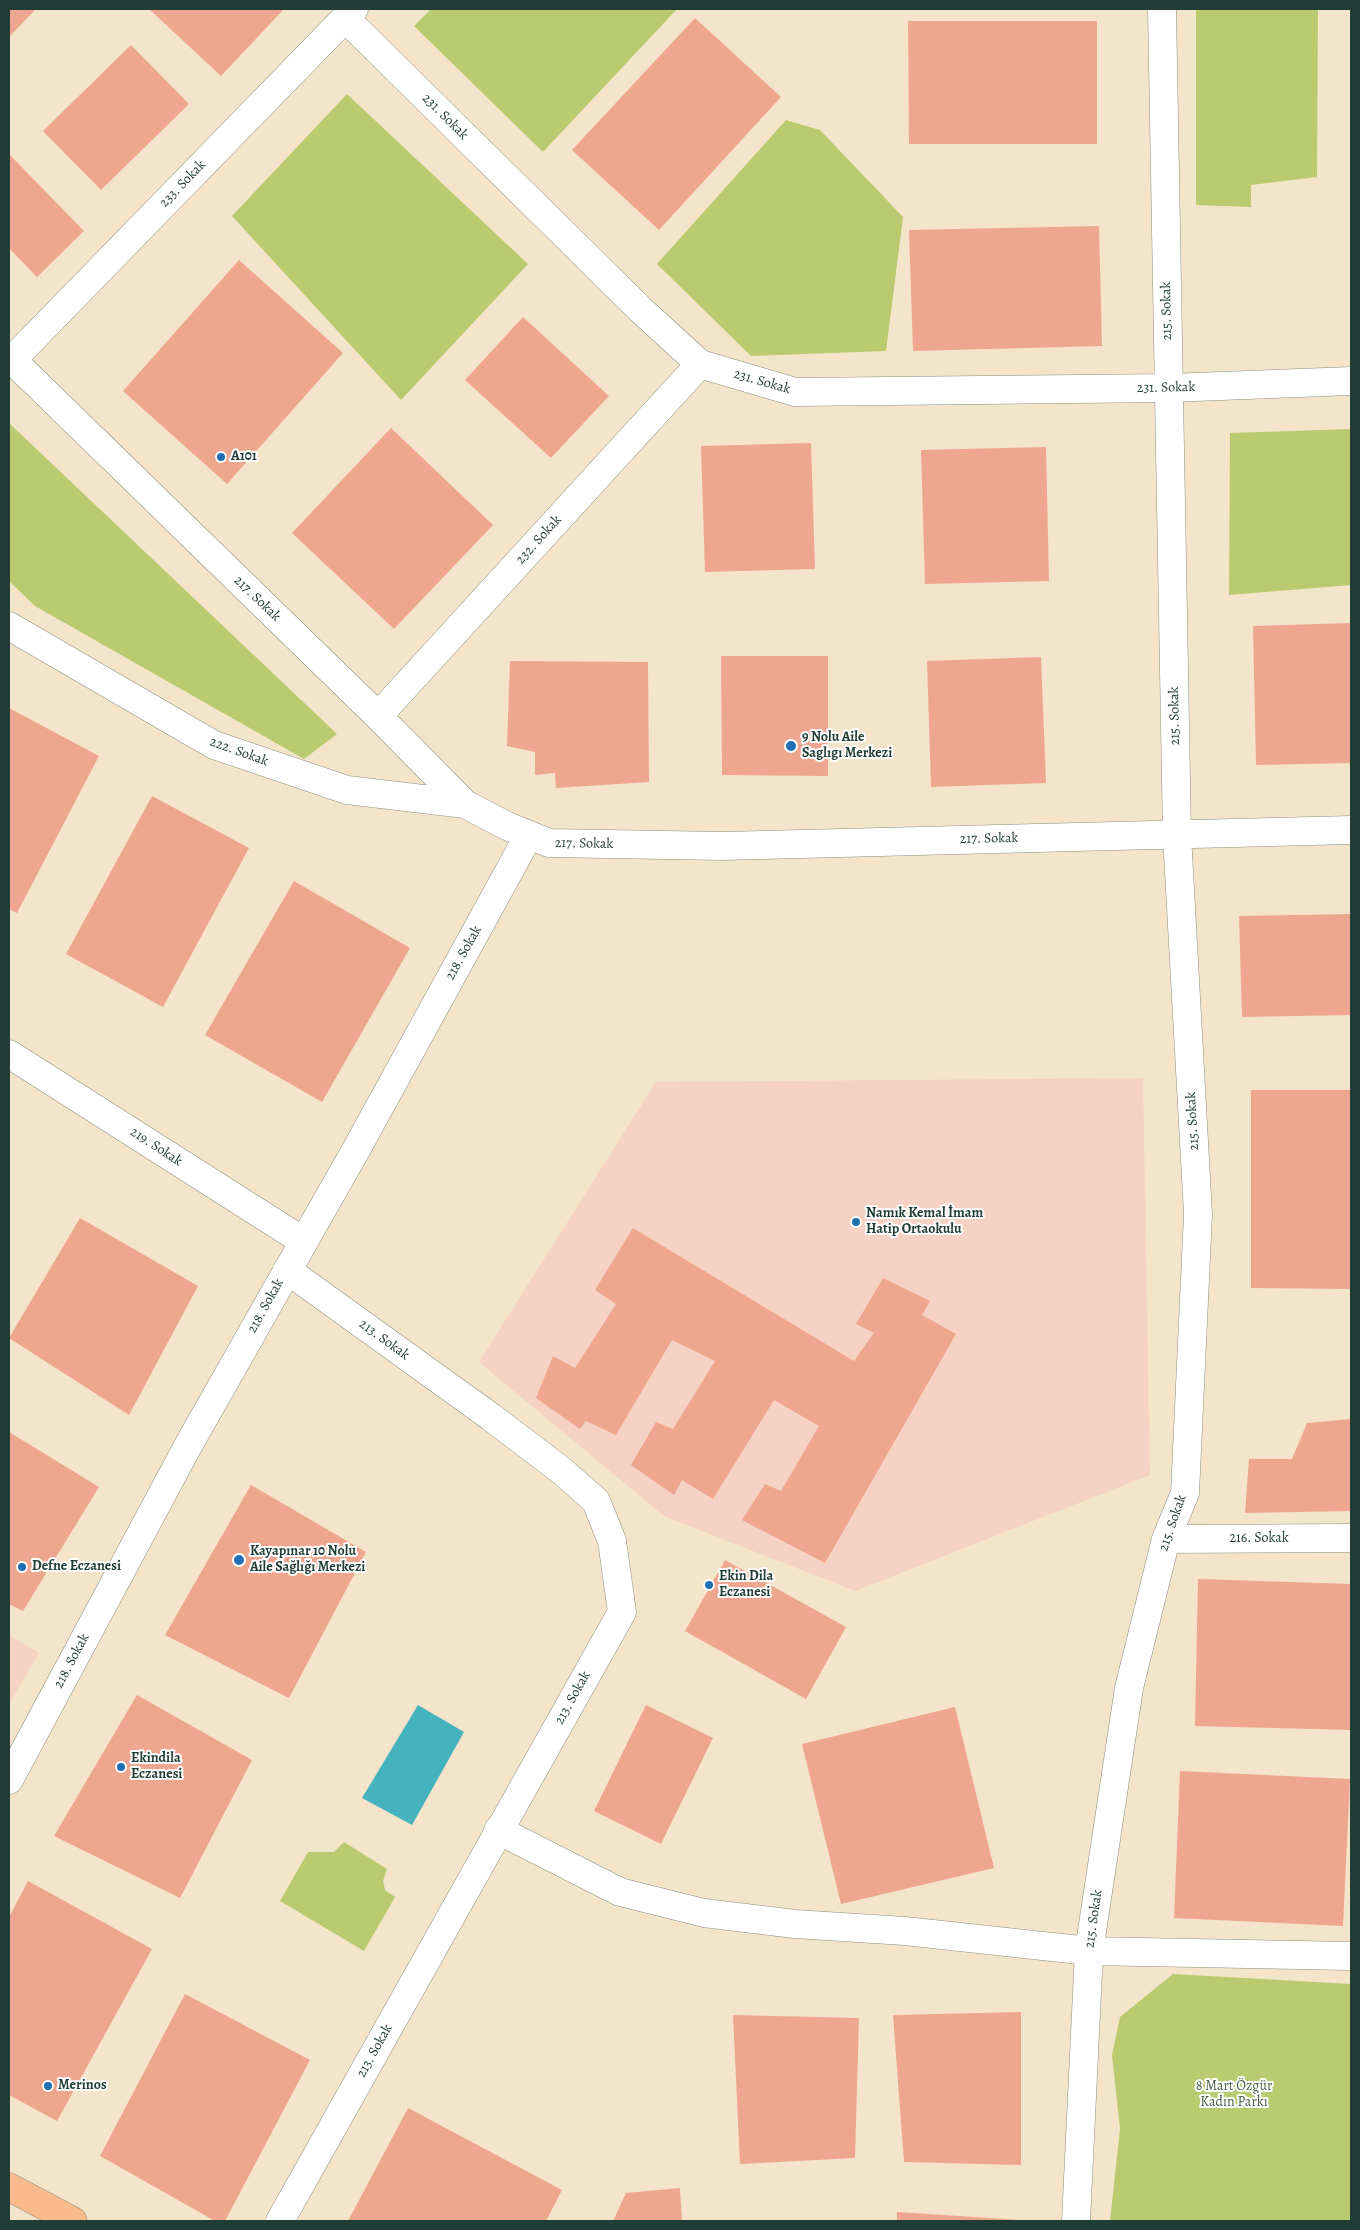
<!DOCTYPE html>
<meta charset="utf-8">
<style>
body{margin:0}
#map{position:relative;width:1360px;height:2230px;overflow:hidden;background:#f4e4ca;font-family:Alegreya,serif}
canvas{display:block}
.frame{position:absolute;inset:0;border:10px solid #1f3d34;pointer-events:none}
</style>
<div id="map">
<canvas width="1360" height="2230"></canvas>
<div class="frame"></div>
</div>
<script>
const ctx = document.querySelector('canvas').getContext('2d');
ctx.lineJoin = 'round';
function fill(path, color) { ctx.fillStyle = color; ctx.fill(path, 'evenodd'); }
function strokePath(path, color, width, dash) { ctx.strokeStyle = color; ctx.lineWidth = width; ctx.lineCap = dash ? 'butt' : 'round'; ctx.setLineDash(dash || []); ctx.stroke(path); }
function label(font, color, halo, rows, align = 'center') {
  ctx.font = font + ' Alegreya,serif'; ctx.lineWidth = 4; ctx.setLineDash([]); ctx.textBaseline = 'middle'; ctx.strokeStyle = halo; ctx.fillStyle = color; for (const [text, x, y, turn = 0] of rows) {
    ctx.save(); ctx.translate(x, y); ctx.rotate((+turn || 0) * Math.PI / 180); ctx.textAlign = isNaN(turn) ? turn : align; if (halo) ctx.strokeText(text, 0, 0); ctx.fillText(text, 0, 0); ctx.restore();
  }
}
const built = new Path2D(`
 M1143,1078l7,397 -295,116 -191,-75 -185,-154 177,-280z
 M9,1635l30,18 -30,51z`);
const green = new Path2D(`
 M431,9h246l-134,143 -129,-126z
 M1196,9h122l-1,168 -66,8v22l-55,-2z
 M347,94l181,170 -127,136 -169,-184z
 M786,120l34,10 83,87 -17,134 -135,5 -94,-92z
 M9,423l328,311 -33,25 -269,-153 -26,-25z
 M1351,429v156l-122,10 1,-162z
 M344,1842l43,27 -4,12 2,9 10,7 -31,54 -84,-50 28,-49h26z
 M1173,1974l178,10v237h-241l10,-92 -8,-74 8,-38z`);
const water = new Path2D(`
 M418,1705l46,27 -52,93 -50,-27z`);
const building = new Path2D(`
 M9,9h27l-27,28z
 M149,9h135l-63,67z
 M695,18l86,79 -122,133 -87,-80z
 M908,21h189v123h-188z
 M131,45l58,59 -88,86 -58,-59z
 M9,154l75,77 -47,46 -28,-29z
 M1099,226l3,120 -189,5 -4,-121z
 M239,260l104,93 -116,131 -104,-93z
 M523,317l86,79 -58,62 -86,-78z
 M391,428l102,97 -99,104 -102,-96z
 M811,443l4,126 -110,3 -4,-126z
 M1046,447l3,134 -124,3 -4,-134z
 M1351,623v140l-95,2 -3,-139z
 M721,656h107v120l-106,-1z
 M1041,657l5,126 -115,4 -4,-126z
 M510,661l138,1 1,120 -93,6 -1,-15 -20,2v-23l-28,-6z
 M9,708l90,48 -82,157 -8,-4z
 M152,796l97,52 -86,159 -97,-53z
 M294,881l116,67 -88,154 -117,-67z
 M1351,914v101l-109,2 -3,-101z
 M1251,1090h100v199l-100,-1z
 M80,1218l118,68 -69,129 -120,-77z
 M633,1228l221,133 20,-28 -18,-9 27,-46 47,23 -8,14 34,19 -131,229 -83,-43 23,-36 16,7 38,-65 -45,-26 -61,99 -31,-19 -8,15 -43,-30 25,-43 17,7 42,-68 -43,-21 -56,95 -30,-14 -6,8 -44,-31 17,-42 22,12 41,-64 -21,-14z
 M1351,1419v92l-106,2 4,-54h43l15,-36z
 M9,1432l90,55 -76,124 -14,-7z
 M251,1485l115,67 -77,146 -124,-63z
 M725,1560l121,67 -40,72 -121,-68z
 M1198,1579l153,5v146l-156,-4z
 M137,1695l115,65 -72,138 -126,-62z
 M646,1705l67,33 -52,106 -67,-33z
 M955,1707l39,161 -153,36 -39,-160z
 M1180,1771l170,8 -7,147 -169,-8z
 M28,1881l124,68 -95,172 -48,-26v-178z
 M185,1994l125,66 -85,161h-10l-115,-65z
 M1021,2012v153l-117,-3 -11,-147z
 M733,2015l126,3 -4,140 -115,6z
 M408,2108l154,82 -16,31h-198z
 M680,2188l2,33h-69l13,-28z
 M897,2212l123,8v1h-123z`);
const minor = new Path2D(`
 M345,18l296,292 59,54 95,28 374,-4 182,-7
 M9,357l369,359 87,88 42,22 42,17 174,3 628,-16
 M12,360l342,-351
 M9,626l205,119 133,45 118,14
 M378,716l322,-352
 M9,1054l294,187
 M1166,1539l185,-1
 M9,1780l180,-336 168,-296 172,-313
 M498,1830l122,62 84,21 91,11 110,7 184,20 262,5
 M280,2221l342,-609 -10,-71 -16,-40 -34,-30 -71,-54 -204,-147
 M1076,2221l13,-270 40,-263 37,-149 19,-46 13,-279 -21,-379 -15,-826`);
const primary = new Path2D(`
 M9,2187l64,34`);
const markers = [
 [221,457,5,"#1f6fb2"],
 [791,746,6,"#1f6fb2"],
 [856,1222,5,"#1f6fb2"],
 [239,1560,6,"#1f6fb2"],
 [22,1567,5,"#1f6fb2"],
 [709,1585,5,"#1f6fb2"],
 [121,1767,5,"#1f6fb2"],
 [48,2086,5,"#1f6fb2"]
];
const streetNames = [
 ["231. Sokak",445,117,45],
 ["233. Sokak",183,184,-46],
 ["215. Sokak",1167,311,-91],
 ["231. Sokak",762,382,16],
 ["231. Sokak",1166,388,-1],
 ["232. Sokak",539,540,-48],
 ["217. Sokak",257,599,44],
 ["215. Sokak",1175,716,-91],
 ["222. Sokak",239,752,20],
 ["217. Sokak",989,839,-1],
 ["217. Sokak",584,844,1],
 ["218. Sokak",464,953,-61],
 ["215. Sokak",1193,1121,-93],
 ["219. Sokak",156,1147,33],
 ["218. Sokak",266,1306,-61],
 ["213. Sokak",384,1340,36],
 ["215. Sokak",1173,1523,-71],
 ["216. Sokak",1259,1539],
 ["218. Sokak",72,1661,-62],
 ["213. Sokak",573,1698,-61],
 ["215. Sokak",1094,1919,-82],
 ["213. Sokak",375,2051,-61]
];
const poiNames = [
 ["A101",231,457],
 ["9 Nolu Aile",802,738],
 ["Saglıgı Merkezi",802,754],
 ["Namık Kemal İmam",866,1214],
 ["Hatip Ortaokulu",866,1230],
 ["Kayapınar 10 Nolu",250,1552],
 ["Aile Sağlığı Merkezi",250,1568],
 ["Defne Eczanesi",32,1567],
 ["Ekin Dila",719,1577],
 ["Eczanesi",719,1593],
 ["Ekindila",131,1759],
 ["Eczanesi",131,1775],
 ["Merinos",58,2086]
];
const parkNames = [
 ["8 Mart Özgür",1234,2087],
 ["Kadın Parkı",1234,2103]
];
fill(built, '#f6d2c4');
fill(green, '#b9cb6e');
fill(water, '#44b3be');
fill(building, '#efa68f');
strokePath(minor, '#8a907f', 29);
strokePath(primary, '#8a907f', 29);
strokePath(minor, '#fff', 28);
strokePath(primary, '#fabb8c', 28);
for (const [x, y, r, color] of markers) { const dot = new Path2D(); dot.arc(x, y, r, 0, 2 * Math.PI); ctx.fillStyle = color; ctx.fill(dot); strokePath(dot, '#fff', 2); }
label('14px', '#1f3d34', '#fff', streetNames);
label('bold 14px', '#1f3d34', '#fff', poiNames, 'left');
label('14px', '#466042', '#fff', parkNames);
</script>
